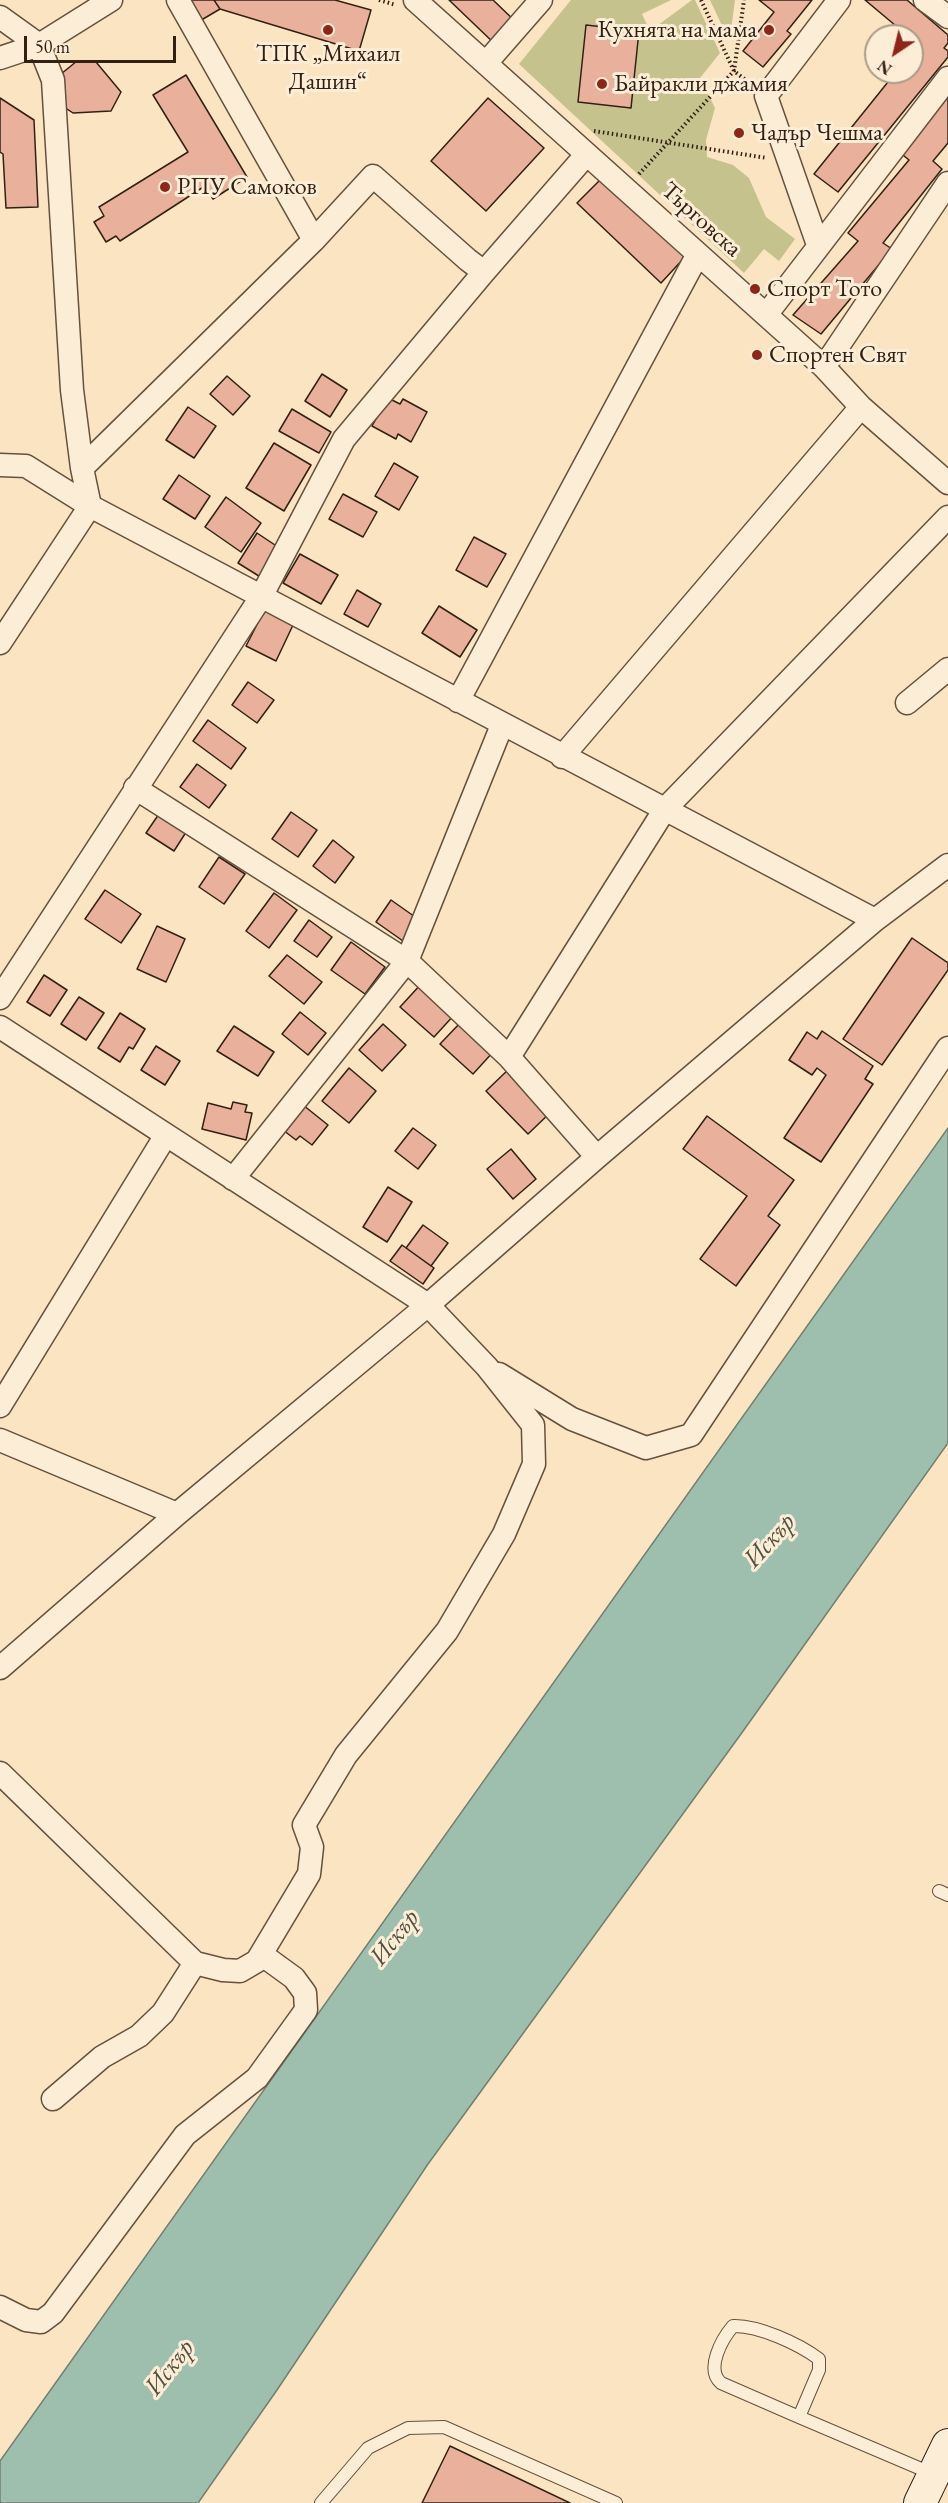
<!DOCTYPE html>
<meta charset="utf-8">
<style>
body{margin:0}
#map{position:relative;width:948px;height:2503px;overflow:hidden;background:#fbe4c1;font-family:"EB Garamond",serif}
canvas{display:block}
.north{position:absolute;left:864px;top:24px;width:60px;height:60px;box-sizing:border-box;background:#fcedd7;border:2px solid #ab9b89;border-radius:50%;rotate:215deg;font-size:16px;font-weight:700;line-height:24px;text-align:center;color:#322013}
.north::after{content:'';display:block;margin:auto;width:21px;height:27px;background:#8f2418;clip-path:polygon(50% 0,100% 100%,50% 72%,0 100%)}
.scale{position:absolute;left:24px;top:36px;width:152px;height:27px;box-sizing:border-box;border:3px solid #322013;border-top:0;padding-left:8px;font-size:18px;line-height:21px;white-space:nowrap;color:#322013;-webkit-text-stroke:4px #fcedd7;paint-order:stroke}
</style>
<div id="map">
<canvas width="948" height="2503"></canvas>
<div class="north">N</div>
<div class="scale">50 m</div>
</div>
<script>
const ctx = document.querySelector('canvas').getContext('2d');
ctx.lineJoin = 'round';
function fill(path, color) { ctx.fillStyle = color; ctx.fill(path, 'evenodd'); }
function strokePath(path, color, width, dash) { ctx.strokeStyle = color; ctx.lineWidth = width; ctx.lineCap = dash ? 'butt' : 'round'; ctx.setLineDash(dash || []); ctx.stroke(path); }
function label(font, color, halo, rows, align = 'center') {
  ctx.font = font + ' "EB Garamond",serif'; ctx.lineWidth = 6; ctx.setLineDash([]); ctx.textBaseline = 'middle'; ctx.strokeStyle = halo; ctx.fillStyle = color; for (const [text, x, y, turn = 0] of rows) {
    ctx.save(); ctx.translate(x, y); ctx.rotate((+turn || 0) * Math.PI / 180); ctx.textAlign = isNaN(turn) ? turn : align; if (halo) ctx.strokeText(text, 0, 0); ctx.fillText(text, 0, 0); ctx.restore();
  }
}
const green = new Path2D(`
 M571,0h100l-29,14 8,17 42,-31h3l25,53 -20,25 15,30 -9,32 1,17 26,8 16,13 17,39 29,22 -16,22 -15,-12 -20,24 -225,-209z
 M710,0h25l-4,30 -6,2z`);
const water = new Path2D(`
 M948,1128v315l-207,291 -313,430 -151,226 -79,113h-198v-42z`);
const building = new Path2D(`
 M185,0h29l6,9 -22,13z
 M214,0h121l36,10 -12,41 -139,-42z
 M449,0h44l25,24 -21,22z
 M759,0h53l-25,31 4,3 -28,33 -20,-16 31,-39z
 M865,0h42l41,35v8l-4,5 4,3v6l-110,135 -24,-18 82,-102h16v-20l6,-8 -6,-5v-3h-4z
 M586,25l53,6 -8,77 -53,-6z
 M77,61l19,1 25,30 -10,19 -38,2 -9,-6 -3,-33z
 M186,75l61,102 -34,22 -8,-13 -85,55 -4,-5 -10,6 -12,-20 10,-6 -5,-9 89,-55 -35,-57z
 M948,89v54l-15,18 9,8 -59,74 9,6 -71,85 -28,-19 65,-74 -10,-8 61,-73 -11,-9z
 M0,98l34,22 4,87 -32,1 -3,-54 -3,-2z
 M488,98l56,50 -58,63 -55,-50z
 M602,178l83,79 -24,26 -84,-80z
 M322,374l25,16 -17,27 -25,-16z
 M227,376l23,20 -17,19 -23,-21z
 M388,398l12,6 3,-5 24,13 -16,30 -13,-8 -2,5 -24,-13z
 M188,407l28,19 -22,32 -28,-18z
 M292,409l39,23 -12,21 -40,-22z
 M274,443l37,22 -27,46 -38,-23z
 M394,463l24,14 -19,33 -24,-14z
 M179,475l31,21 -15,23 -32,-20z
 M343,494l34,18 -14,25 -34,-18z
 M226,497l35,26 -20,29 -36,-25z
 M257,533l24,16 -19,29 -24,-15z
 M474,537l32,17 -19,33 -31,-17z
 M300,554l38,21 -17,29 -38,-21z
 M357,590l24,14 -13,23 -24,-13z
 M439,606l38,24 -17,27 -38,-24z
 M265,609l29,14 -18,38 -30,-15z
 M248,682l26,18 -17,23 -25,-18z
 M208,720l38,28 -15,21 -38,-28z
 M197,764l29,21 -17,23 -29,-21z
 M163,808l27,18 -16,25 -28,-18z
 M291,812l26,18 -19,27 -26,-18z
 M333,840l21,17 -19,26 -22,-17z
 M219,857l26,17 -21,30 -25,-17z
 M105,890l36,24 -20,29 -36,-24z
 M274,893l23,17 -28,38 -23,-17z
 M391,900l27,19 -15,22 -27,-19z
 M309,920l23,17 -15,20 -23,-16z
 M157,926l28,13 -19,43 -29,-13z
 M912,938l36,25v7l-66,95 -39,-26z
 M351,942l34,25 -20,27 -34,-24z
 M287,955l35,27 -18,22 -35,-28z
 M44,975l23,15 -17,26 -23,-14z
 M422,983l33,31 -21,23 -34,-30z
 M79,997l25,16 -18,27 -25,-16z
 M300,1012l26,21 -18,22 -26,-21z
 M120,1013l25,16 -12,20 -4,-2 -9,15 -22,-14z
 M462,1021l32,30 -21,23 -33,-30z
 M383,1024l23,21 -24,26 -23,-21z
 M234,1026l40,26 -16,24 -41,-25z
 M822,1031l51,35 -8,13 8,5 -52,78 -37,-24 42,-63 -9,-7 -5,7 -23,-15 18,-28 10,7z
 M156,1046l24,15 -15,24 -24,-15z
 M349,1068l27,23 -27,32 -27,-22z
 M510,1068l42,43 -24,23 -42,-43z
 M233,1102l14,3 -2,7 7,1 -6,27 -44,-11 6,-26 23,6z
 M303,1105l25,20 -16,20 -12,-9 -4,4 -13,-10z
 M707,1116l87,64 -26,36 12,9 -44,61 -36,-27 47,-63 -64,-47z
 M413,1128l23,17 -18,24 -23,-18z
 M511,1149l25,30 -23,20 -26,-30z
 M388,1187l24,15 -25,40 -24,-15z
 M423,1225l25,18 -17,23 -25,-18z
 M402,1245l32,23 -11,16 -33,-23z
 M450,2446l120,57h-148z`);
const path = new Path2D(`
 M379,0l17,5
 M701,0l33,71 17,13
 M594,131l173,27
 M639,174l95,-103 10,-71`);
const service = new Path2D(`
 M939,1891l9,4
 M733,2326c25,-1 66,18 86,33v11l-20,47 -78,-34c-16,-14 1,-44 12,-57z
 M799,2417l134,57
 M321,2503l47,-55 40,-20 36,-1 172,76`);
const minor = new Path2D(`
 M178,0l136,240
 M415,0l409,367 37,40 87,76
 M925,0l23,17
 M0,17l39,28
 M0,58l39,-13 72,-45
 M486,63l55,-63
 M818,245l-52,-149 73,-96
 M766,315l182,-237
 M824,367l124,-184
 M0,465l26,1 64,40 785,414
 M82,468l232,-228 59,-64 95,84 16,12
 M0,643l90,-137 -8,-38 -10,-78 -19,-310 -14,-35
 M458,701l240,-447
 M907,703l41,-34
 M562,757l299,-350
 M135,788l272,173 102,96 88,100
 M0,998l261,-401 83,-158 140,-167 102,-117
 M0,1027l428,278 59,62 46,58 1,39 -30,70 -57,97 -101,124 -42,70 8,22 -3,27 -52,87 -17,10 -17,-1 -28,-7 -195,-190
 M509,1057l156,-248 283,-292
 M233,1179l174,-218 95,-236
 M499,1374l73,45 74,29 45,-13 257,-387
 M0,1406l166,-271
 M0,1440l177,74
 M0,1668l177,-154 251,-209 169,-148 278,-237 73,-55
 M53,2099l49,-42 37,-21 24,-23 32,-50
 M0,2307l26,13 15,2 12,-9 132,-178 72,-57 49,-68 -1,-17 -11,-15 -33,-24`);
const secondary = new Path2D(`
 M920,2503l28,-58`);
const markers = [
 [328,30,6,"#8f2418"],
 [769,30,6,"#8f2418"],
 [602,84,6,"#8f2418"],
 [739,133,6,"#8f2418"],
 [165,187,6,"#8f2418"],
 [755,289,6,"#8f2418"],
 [757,355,6,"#8f2418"]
];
const poiNames = [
 ["Кухнята на мама",757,30,"right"],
 ["ТПК „Михаил",328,54,"center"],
 ["Дашин“",328,82,"center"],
 ["Байракли джамия",614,84],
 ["Чадър Чешма",751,133],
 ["РПУ Самоков",177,187],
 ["Спорт Тото",767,289],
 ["Спортен Свят",769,355]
];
const streetNames = [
 ["Търговска",701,220,42]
];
const waterNames = [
 ["Искър",770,1541,-48],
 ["Искър",395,1938,-52],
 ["Искър",170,2368,-52]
];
fill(green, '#c6c28d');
fill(water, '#9fbfae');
strokePath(water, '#737f70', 1.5);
fill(building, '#e9b19c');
strokePath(building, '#322013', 1.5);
strokePath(service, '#64513e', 14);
strokePath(minor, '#64513e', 25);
strokePath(secondary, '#322013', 34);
strokePath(path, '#322013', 4, [1.5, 3]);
strokePath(service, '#fcedd7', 12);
strokePath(minor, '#fcedd7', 22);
strokePath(secondary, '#fcedd7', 32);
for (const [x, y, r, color] of markers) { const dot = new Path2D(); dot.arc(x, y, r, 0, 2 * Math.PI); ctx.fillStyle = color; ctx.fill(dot); strokePath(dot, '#fcedd7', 2); }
label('24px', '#322013', '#fcedd7', poiNames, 'left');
label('24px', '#322013', '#fcedd7', streetNames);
label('italic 26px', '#535042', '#fcedd7', waterNames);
</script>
